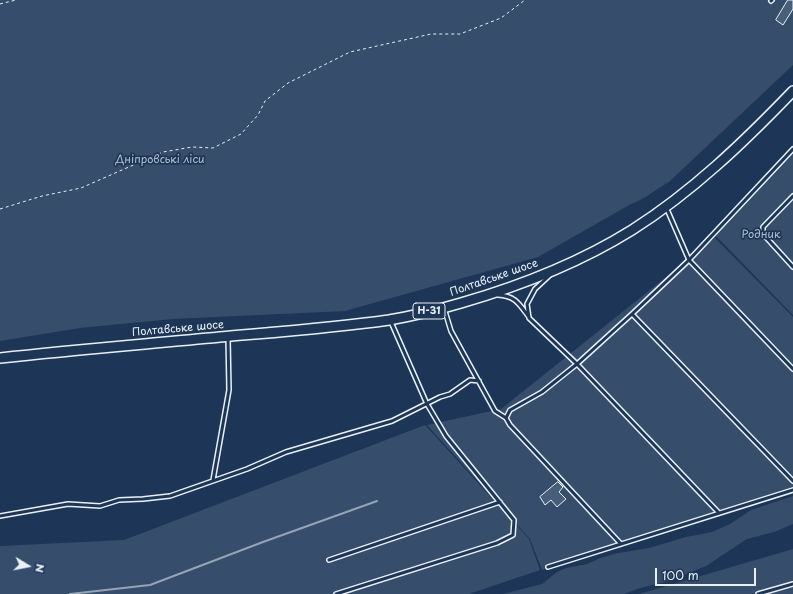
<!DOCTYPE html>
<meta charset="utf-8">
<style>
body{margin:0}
#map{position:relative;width:793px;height:594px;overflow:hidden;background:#1d3557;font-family:"Playpen Sans",sans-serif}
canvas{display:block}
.north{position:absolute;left:8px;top:546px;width:40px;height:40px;-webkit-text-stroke:3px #1d3557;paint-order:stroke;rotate:100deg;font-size:11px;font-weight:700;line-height:16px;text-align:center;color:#e8f1f8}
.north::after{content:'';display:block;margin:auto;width:14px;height:18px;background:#e8f1f8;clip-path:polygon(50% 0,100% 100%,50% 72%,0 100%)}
.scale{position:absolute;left:655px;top:568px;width:101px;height:18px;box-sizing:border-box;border:2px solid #e8f1f8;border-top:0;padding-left:5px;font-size:12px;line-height:14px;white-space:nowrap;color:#e8f1f8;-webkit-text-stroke:3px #1d3557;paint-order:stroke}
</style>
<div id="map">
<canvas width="793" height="594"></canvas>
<div class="north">N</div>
<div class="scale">100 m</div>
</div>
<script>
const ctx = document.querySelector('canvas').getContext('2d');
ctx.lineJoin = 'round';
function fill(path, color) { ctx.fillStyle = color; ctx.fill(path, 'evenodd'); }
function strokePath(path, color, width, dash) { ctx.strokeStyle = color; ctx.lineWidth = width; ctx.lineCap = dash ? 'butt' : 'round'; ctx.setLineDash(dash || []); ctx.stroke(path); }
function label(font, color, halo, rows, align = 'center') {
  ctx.font = font + ' "Playpen Sans",sans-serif'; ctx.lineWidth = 3.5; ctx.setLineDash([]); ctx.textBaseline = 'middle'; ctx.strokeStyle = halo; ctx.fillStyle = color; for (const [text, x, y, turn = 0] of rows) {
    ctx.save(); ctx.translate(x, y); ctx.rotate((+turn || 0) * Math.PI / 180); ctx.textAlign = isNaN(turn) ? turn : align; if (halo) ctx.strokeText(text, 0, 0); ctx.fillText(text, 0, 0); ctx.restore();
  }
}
const green = new Path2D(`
 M0,0h793v65l-124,117c-13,7 -24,17 -38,22l-93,53 -193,54 -172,8 -93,9 -80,13z
 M793,154v161l-77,-79z
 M715,238l78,79v170l-251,83 -12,-31 -103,-114 74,-16z
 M425,425l104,114 11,31 -71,24h-469v-48l124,-6z
 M793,496v28l-19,8 -27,7 -41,27 -37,15 -29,7 -16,6h-121l39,-10 15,-12 9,-4 21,-4 13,-6 18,-5 31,-5 37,-11 26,-5 18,-8 21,-14z
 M793,549v45h-154z`);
const stream = new Path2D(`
 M70,594l80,-9 113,-43 114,-41`);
const building = new Path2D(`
 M788,0h5v9l-10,16 -7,-5z
 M558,482l5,5 -4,5 7,7 -9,8 -6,-7 -6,5 -5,-8z`);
const path = new Path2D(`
 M0,4l16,-4
 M0,209l42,-13 39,-8 82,-36 29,-5 21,1 28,-14 17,-19 7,-14 23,-18 62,-31 81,-18h29l41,-16 24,-18`);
const lane = new Path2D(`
 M771,1l1,-1
 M793,196l-30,31v7l30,33
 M666,207l23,53 104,109
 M549,276l-14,13 -8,15 2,14 48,46 142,149
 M498,295c18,1 21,9 31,22
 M444,308l7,23 44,80 11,7
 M632,314l161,167
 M213,480l16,-90 -1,-52
 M0,516l68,-12 32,2 19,-6 24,-1 27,-3 77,-27 39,-17 106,-31 48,-24 10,-3 20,-14 9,1
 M621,544l-111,-119 -4,-7 4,-8 32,-18 35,-28 55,-50 57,-54 104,-111
 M329,560l171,-58
 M548,567l245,-77
 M336,594l161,-51 16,-8 1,-15 -68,-84 -19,-32 -36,-82
 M758,594l35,-10`);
const primary = new Path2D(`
 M0,358c73,-8 147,-14 220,-21 57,-5 113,-9 169,-17 24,-4 48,-10 72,-17 59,-17 118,-40 171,-73 60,-38 112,-88 161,-139`);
const shields = [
 [429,311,32]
];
const shieldNames = [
 ["Н-31",429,311]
];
const parkNames = [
 ["Дніпровські ліси",160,160],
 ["Родник",761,235]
];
const streetNames = [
 ["Полтавське шосе",494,278,-19],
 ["Полтавське шосе",178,329,-5]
];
fill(green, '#374d6c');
strokePath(stream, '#95a4b5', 2);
fill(building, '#495e7a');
strokePath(building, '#e8f1f8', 1);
strokePath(lane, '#e8f1f8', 6);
strokePath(primary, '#e8f1f8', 12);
strokePath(path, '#e8f1f8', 1, [3, 3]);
strokePath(lane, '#1d3557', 3);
strokePath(primary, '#1d3557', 9);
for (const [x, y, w] of shields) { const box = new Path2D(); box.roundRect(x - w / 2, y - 8, w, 16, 3); ctx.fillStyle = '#1d3557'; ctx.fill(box); strokePath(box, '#e8f1f8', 1); }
label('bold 10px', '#e8f1f8', null, shieldNames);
label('11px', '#b3c0ce', '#1d3557', parkNames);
label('11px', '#e8f1f8', '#1d3557', streetNames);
</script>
